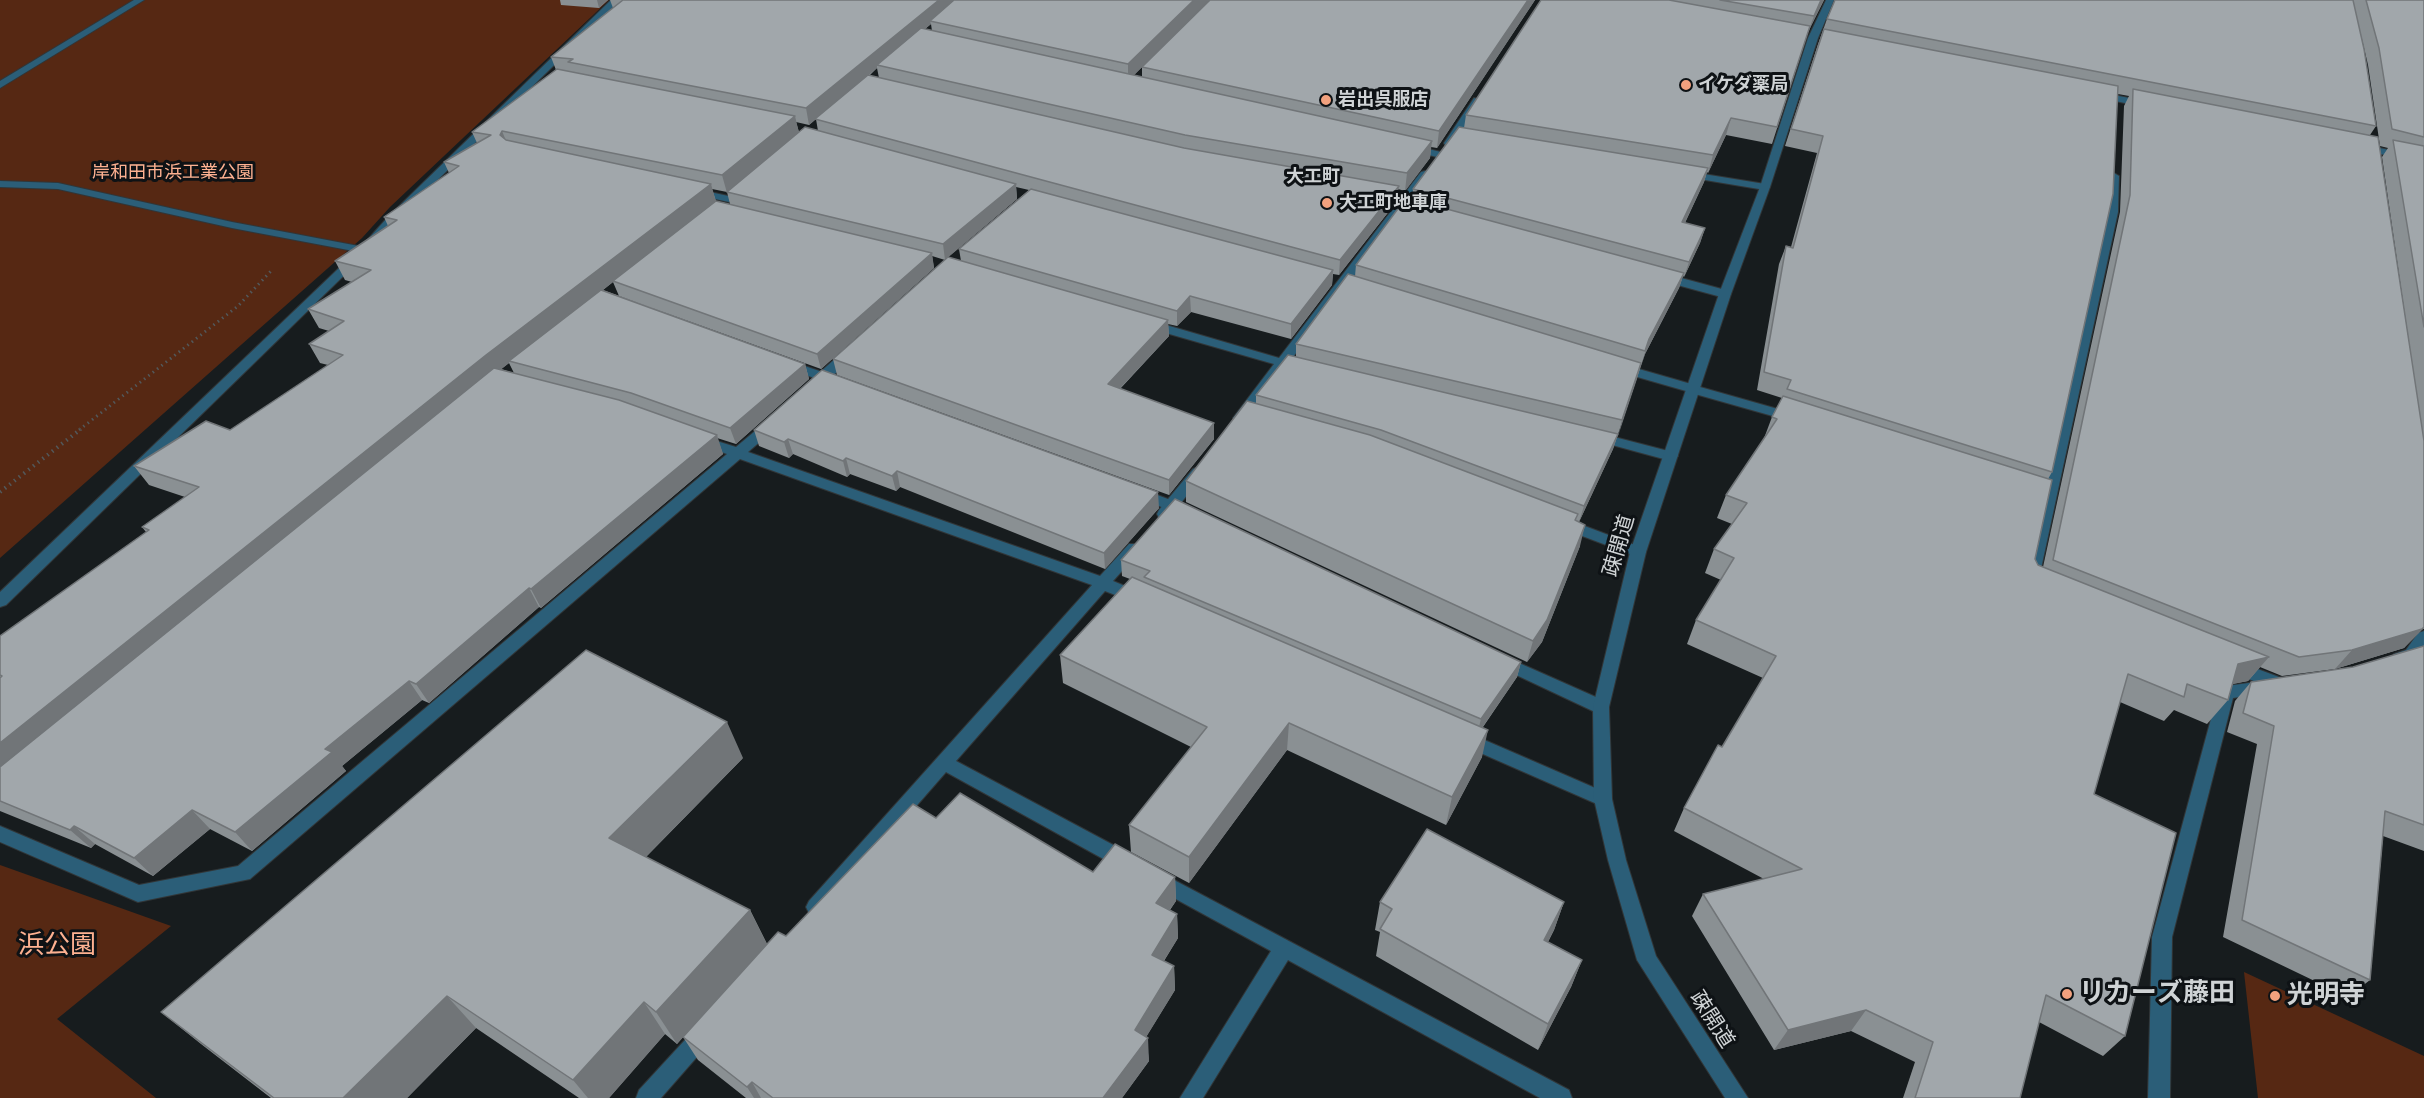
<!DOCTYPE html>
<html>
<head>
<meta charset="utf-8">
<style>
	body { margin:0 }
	canvas { display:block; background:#171c1e }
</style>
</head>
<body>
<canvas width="2424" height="1098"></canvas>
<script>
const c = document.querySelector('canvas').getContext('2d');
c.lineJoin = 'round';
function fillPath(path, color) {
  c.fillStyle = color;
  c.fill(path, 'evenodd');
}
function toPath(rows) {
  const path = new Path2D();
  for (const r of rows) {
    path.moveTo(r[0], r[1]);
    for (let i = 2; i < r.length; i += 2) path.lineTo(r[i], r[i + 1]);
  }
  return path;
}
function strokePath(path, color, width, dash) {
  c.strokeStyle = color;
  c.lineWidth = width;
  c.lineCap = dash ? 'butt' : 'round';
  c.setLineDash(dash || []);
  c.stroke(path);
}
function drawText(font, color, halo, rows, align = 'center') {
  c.font = font + ' "Sofia Sans Condensed","Noto Sans JP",sans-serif';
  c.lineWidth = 6;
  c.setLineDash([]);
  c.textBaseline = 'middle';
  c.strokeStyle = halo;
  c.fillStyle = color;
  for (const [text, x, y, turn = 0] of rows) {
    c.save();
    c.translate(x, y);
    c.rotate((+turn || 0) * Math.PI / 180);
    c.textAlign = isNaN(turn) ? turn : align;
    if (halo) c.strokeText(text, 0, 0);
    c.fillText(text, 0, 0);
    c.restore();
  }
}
fillPath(toPath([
	[0,0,609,0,390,207,362,238,0,558],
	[0,865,171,926,57,1019,156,1098,0,1098],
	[2244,972,2424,1056,2424,1098,2258,1098]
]), '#562813');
const service = toPath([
	[134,0,144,0,0,88,0,81,134,0],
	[0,181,58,183,232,222,364,247,370,250,364,253,232,228,58,189,0,187,0,181],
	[1663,273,1729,291,1731,294,1725,298,1659,280,1657,277,1663,273],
	[787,360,840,378,842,381,835,385,782,367,781,364,787,360],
	[1693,385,1799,415,1801,418,1794,422,1688,392,1686,389,1688,386,1693,385],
	[1595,432,1676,453,1678,456,1671,461,1590,439,1588,436,1590,433,1595,432],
	[1139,488,1189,507,1191,511,1184,516,1134,496,1132,493,1134,490,1139,488],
	[1566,519,1643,548,1646,552,1643,556,1638,557,1561,528,1559,524,1566,519],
	[1501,655,1607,702,1609,707,1607,712,1601,714,1595,712,1495,665,1493,661,1495,657,1501,655]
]);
const minor = toPath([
	[611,0,620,0,396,221,368,252,6,605,0,607,0,592,360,248,388,217,611,0],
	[2098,92,2145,101,2150,104,2145,107,2095,97,2093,95,2098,92],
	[1474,98,1482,100,1453,145,1445,145,1444,143,1474,98],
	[2360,144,2424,157,2424,163,2356,149,2356,145,2360,144],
	[1412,145,1445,153,1446,155,1441,158,1408,150,1407,148,1412,145],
	[1425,171,1429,172,1429,176,1245,421,1235,421,1233,418,1274,364,1145,327,1143,324,1149,320,1279,358,1421,172,1425,171],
	[1685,171,1765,184,1770,187,1765,190,1681,176,1680,174,1685,171],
	[2114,173,2119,176,2118,212,2039,578,2036,582,2031,584,2026,582,2023,578,2106,212,2109,176,2114,173],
	[696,189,733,197,735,199,729,202,692,194,692,190,696,189],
	[850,349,855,350,856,353,855,356,819,388,809,388,807,385,809,382,845,350,850,349],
	[1618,363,1698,386,1700,389,1693,393,1613,370,1612,367,1618,363],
	[772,420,777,421,779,424,777,427,748,452,1100,576,1129,544,1139,544,1141,548,1139,552,1113,581,1144,594,1146,598,1144,602,1138,604,1105,591,956,761,1132,855,1134,861,1132,867,1125,869,1118,867,946,772,823,913,816,916,809,913,806,907,809,901,1092,585,740,459,250,879,138,902,0,842,0,826,139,885,238,866,727,454,699,444,697,441,699,438,704,437,736,447,767,421,772,420],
	[1198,467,1203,469,1205,472,1203,475,1169,518,1159,518,1157,514,1159,510,1193,469,1198,467],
	[2424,631,2424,649,2417,659,2400,664,2394,662,2392,658,2394,654,2406,650,2418,633,2424,631],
	[2236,661,2287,680,2289,685,2287,690,2281,691,2272,688,2265,693,2233,698,2172,937,2170,1098,2148,1098,2152,937,2218,693,2220,688,2226,686,2256,682,2230,671,2228,667,2230,663,2236,661],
	[1466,732,1609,794,1612,799,1609,804,1603,807,1597,804,1460,744,1457,739,1460,734,1466,732],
	[1159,872,1569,1090,1572,1098,1540,1098,1288,960,1203,1098,1180,1098,1271,951,1152,886,1150,880,1152,874,1159,872],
	[703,1025,710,1028,713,1035,710,1042,661,1098,636,1098,639,1090,696,1028,703,1025]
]);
const tertiary = toPath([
	[1826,0,1834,0,1818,38,1770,187,1731,294,1646,552,1609,707,1612,799,1626,860,1656,956,1748,1098,1725,1098,1637,960,1608,860,1594,799,1593,707,1630,552,1719,294,1760,187,1808,38,1826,0]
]);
strokePath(service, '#313638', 2);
strokePath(minor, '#313638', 2);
strokePath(tertiary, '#313638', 2);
strokePath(toPath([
	[79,430,238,306,271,271]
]), '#53585a', 3, [1.5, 4]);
strokePath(toPath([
	[0,492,81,429]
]), '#53585a', 4, [1.5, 4.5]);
fillPath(service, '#2b5e78');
fillPath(minor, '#2b5e78');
fillPath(tertiary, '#2b5e78');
fillPath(toPath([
	[560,0,608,0,599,8,561,5],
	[610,0,1535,0,1437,148,1431,147,1430,158,1405,191,1398,189,1397,201,1339,275,1333,274,1332,285,1291,339,1191,312,1177,326,1168,324,1169,336,1120,389,1214,423,1214,439,1169,495,837,375,833,359,945,260,932,256,934,268,821,369,619,296,613,282,603,290,805,364,809,379,736,444,717,438,723,454,541,608,539,607,429,703,422,700,342,766,346,771,252,851,210,829,153,876,95,844,91,848,0,811,0,636,146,532,142,527,185,497,149,485,134,466,230,430,328,365,320,363,309,344,329,331,319,328,308,309,352,282,345,280,335,261,388,226,384,217,449,173,444,162,477,143,472,132,556,70,551,57,613,8],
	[931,24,932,31,925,29],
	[1163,46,1142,67,1142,77,1134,75],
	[877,68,879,78,869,76],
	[816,119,818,131,799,132,796,122,809,125],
	[1016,187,1029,190,959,249,961,261,948,257,1017,199],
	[712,189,727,192,730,204,716,201],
	[509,363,514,373,501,369],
	[1541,0,1824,0,1808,32,1772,144,1726,135,1708,173,1707,172,1704,182,1685,223,1705,228,1700,243,1684,277,1683,276,1679,288,1645,354,1613,449,1579,522,1580,546,1542,642,1527,662,1186,502,1186,481,1256,403,1256,395,1296,357,1296,344,1355,276,1356,265,1412,199,1413,189,1464,128,1466,115],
	[1835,0,2424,0,2424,629,2422,629,2404,648,2335,669,2282,676,2260,667,2248,681,2232,684,2228,700,2207,724,2174,710,2164,721,2120,702,2094,794,2125,1036,2103,1056,2039,1022,2020,1098,1903,1098,1915,1062,1851,1031,1774,1050,1692,916,1703,894,1764,879,1674,831,1684,808,1722,747,1763,678,1687,644,1696,620,1721,580,1705,573,1714,549,1732,524,1717,518,1726,495,1763,441,1772,417,1782,398,1757,390,1779,264,1786,246,1791,247,1817,153,1785,146,1818,44,1827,19],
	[2362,39,2368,65,2380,146,2388,148,2382,157,2412,363,2370,135,2376,126],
	[2118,94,2129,96,2124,106,2120,212,2043,567,2038,565,2035,559,2048,479,2052,472],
	[754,430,1159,508,1105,569,900,487,896,491,850,474,847,477,793,454,789,458,759,446],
	[1121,560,1521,662,1517,677,1483,727,1482,757,1446,825,1287,750,1189,883,1131,852,1129,825,1191,747,1063,683,1060,655,1130,579,1122,576],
	[2424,646,2424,851,2383,836,2370,980,2348,997,2223,937,2257,744,2227,732,2235,701,2251,682,2353,667],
	[743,758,646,857,750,910,767,944,786,936,936,818,1093,872,1175,877,1176,901,1170,910,1177,914,1178,938,1164,961,1174,966,1175,990,1146,1037,1149,1061,1122,1098,746,1098,698,1060,683,1037,677,1044,665,1034,609,1098,579,1098,476,1028,407,1098,271,1098,201,1044,161,1012],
	[1380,902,1564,902,1554,930,1548,942,1582,960,1571,987,1538,1050,1376,956,1380,932,1375,930]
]), '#8a9093');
fillPath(toPath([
	[597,0,608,0,599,8],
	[939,0,960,0,930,21,931,24,880,66,877,65,877,68,809,125,806,108],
	[1194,0,1210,0,1128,81,1128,64],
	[1528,0,1535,0,1437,148,1439,131],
	[1821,0,1824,0,1808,32,1814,16],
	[795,116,799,133,727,193,722,175],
	[1731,118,1726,135,1708,173,1713,155],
	[502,131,509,148,500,135],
	[1432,141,1430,158,1405,191,1407,173],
	[1708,168,1704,182,1678,237,1682,222],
	[711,184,716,202,613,281,613,282,511,362,509,361,509,363,0,778,0,743,486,355],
	[1016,184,1017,199,945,260,943,244],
	[1399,186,1397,201,1339,275,1340,260],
	[1705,228,1700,243,1684,277,1689,262],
	[932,253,934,268,821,369,817,354],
	[1333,270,1332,285,1291,339,1291,324],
	[1684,273,1679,288,1645,354,1641,366,1649,339],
	[1190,296,1191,312,1177,326,1177,311],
	[1168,320,1169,336,1109,400,1108,384],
	[1641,363,1637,379,1618,436,1622,420],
	[805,364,809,379,736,444,730,428],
	[1214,423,1214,439,1169,495,1169,480],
	[1618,434,1613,449,1579,522,1584,506],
	[717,435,723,454,541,608,531,589],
	[788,439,793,454,789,458,784,442],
	[846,458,850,474,847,477,843,461],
	[897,471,900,487,896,491,892,476],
	[1158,492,1159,508,1105,569,1104,553],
	[1585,525,1580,546,1542,642,1527,662,1533,641],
	[529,588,539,607,429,703,416,684],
	[2424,624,2424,628,2404,648,2335,669,2352,650],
	[2269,657,2248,681,2218,687,2238,664],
	[1521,662,1517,677,1477,735,1481,719],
	[409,681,422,700,342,766,346,771,252,851,235,832,325,749],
	[727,722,743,758,630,873,609,838],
	[1289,723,1287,750,1189,883,1189,857],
	[1488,730,1482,757,1446,825,1452,797],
	[192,810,210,829,153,876,134,858],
	[74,826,95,844,91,848,70,830],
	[1175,877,1176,901,1157,927,1156,903],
	[1564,902,1554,930,1535,967,1544,940],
	[750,910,767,944,677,1044,656,1012],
	[1177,914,1178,938,1153,978,1152,955],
	[1582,960,1571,987,1538,1050,1548,1024],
	[1174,966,1175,990,1137,1052,1148,1038,1149,1061,1122,1098,1103,1098,1135,1030],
	[447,996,476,1028,407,1098,343,1098],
	[644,1002,665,1034,609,1098,588,1098,573,1080],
	[1866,1010,1851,1031,1774,1050,1788,1030],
	[752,1082,761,1098,754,1098,747,1087]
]), '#717578');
const building = toPath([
	[623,0,939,0,806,108,568,62,573,59,551,57,623,0],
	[954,0,1194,0,1128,64,930,21,954,0],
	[1210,0,1528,0,1439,131,1142,67,1210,0],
	[1541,0,1669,0,1810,26,1777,127,1731,118,1713,155,1466,115,1541,0],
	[1720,0,1821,0,1814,16,1720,0],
	[1835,0,2353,0,2364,49,2376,126,1827,19,1835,0],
	[2366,0,2424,0,2424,137,2392,129,2379,48,2366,0],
	[921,28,1432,141,1407,173,1185,135,877,65,921,28],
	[1824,29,2118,86,2113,194,2052,472,1787,389,1791,380,1764,372,1786,246,1793,248,1823,136,1791,129,1824,29],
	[557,69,795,116,722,175,502,131,500,135,506,140,711,184,486,355,0,743,0,678,2,676,0,675,0,636,149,530,142,527,199,487,134,466,206,421,230,430,343,355,309,344,344,321,308,309,371,270,335,261,397,220,384,217,459,166,444,162,491,135,472,132,557,69],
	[868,75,1184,148,1399,186,1340,260,815,119,868,75],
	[2133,89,2378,137,2424,441,2424,627,2422,629,2352,650,2299,657,2053,560,2130,195,2133,89],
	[805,127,1016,184,943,244,727,192,805,127],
	[1459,127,1708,168,1682,222,1705,228,1689,262,1413,189,1459,127],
	[2393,140,2424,146,2424,327,2393,140],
	[1031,189,1333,270,1291,324,1190,296,1177,311,959,249,1031,189],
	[1406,198,1684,273,1649,339,1645,351,1356,265,1406,198],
	[716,201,932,253,817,354,613,281,716,201],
	[948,257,1168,320,1108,384,1214,423,1169,480,833,359,948,257],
	[1348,274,1641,363,1622,420,1296,344,1348,274],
	[601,290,805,364,730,428,631,393,509,361,601,290],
	[1288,355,1618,434,1584,506,1381,430,1256,395,1288,355],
	[494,368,619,400,717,435,531,589,529,588,416,684,409,681,325,749,332,752,235,832,192,810,134,858,74,826,70,830,0,801,0,767,494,368],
	[822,370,1158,492,1104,553,897,471,892,476,846,458,843,461,788,439,784,442,754,430,822,370],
	[1783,396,2052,480,2035,559,2038,565,2269,657,2238,664,2228,700,2187,684,2184,697,2128,674,2094,794,2176,833,2125,1036,2046,995,2020,1098,1915,1098,1933,1042,1866,1010,1788,1030,1703,894,1802,869,1684,808,1718,745,1722,747,1776,656,1696,620,1734,558,1714,549,1747,503,1726,495,1777,419,1772,417,1783,396],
	[1247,401,1370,435,1578,514,1575,520,1585,525,1547,620,1533,641,1186,481,1247,401],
	[1175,499,1521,662,1481,719,1144,577,1150,571,1121,560,1175,499],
	[1132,577,1488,730,1452,797,1289,723,1189,857,1129,825,1207,727,1060,655,1132,577],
	[2424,646,2424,825,2385,811,2370,980,2242,920,2274,726,2243,713,2251,682,2353,667,2424,646],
	[586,650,727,722,609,838,750,910,656,1012,644,1002,573,1080,447,996,343,1098,274,1098,161,1012,586,650],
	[960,793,1093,872,1115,844,1175,877,1156,903,1177,914,1152,955,1174,966,1135,1030,1148,1038,1103,1098,773,1098,752,1082,747,1087,683,1037,778,932,786,936,913,804,936,818,960,793],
	[1427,829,1564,902,1544,940,1582,960,1548,1024,1380,929,1392,909,1380,902,1427,829]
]);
fillPath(building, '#a1a7ab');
strokePath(building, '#717578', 1.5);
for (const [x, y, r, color] of [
	[1686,85,6,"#f2a17e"],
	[1326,100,6,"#f2a17e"],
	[1327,203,6,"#f2a17e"],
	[2067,994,6,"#f2a17e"],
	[2275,996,6,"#f2a17e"]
]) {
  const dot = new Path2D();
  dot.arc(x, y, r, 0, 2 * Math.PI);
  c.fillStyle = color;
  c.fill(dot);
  strokePath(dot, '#0e1215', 2);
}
drawText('bold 18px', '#cfd3d5', '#0e1215', [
	["イケダ薬局",1698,85],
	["岩出呉服店",1338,100],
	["大工町地車庫",1339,203]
], 'left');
drawText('18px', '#fdb191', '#0e1215', [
	["岸和田市浜工業公園",173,173]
]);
drawText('bold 18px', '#cfd3d5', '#0e1215', [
	["大工町",1313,177]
]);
drawText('21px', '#cfd3d5', '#0e1215', [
	["疎開道",1620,546,-74],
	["疎開道",1711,1020,57]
]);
drawText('26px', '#fdb191', '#0e1215', [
	["浜公園",57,946]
]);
drawText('bold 26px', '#cfd3d5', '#0e1215', [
	["リカーズ藤田",2079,994],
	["光明寺",2287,996]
], 'left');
</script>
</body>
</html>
